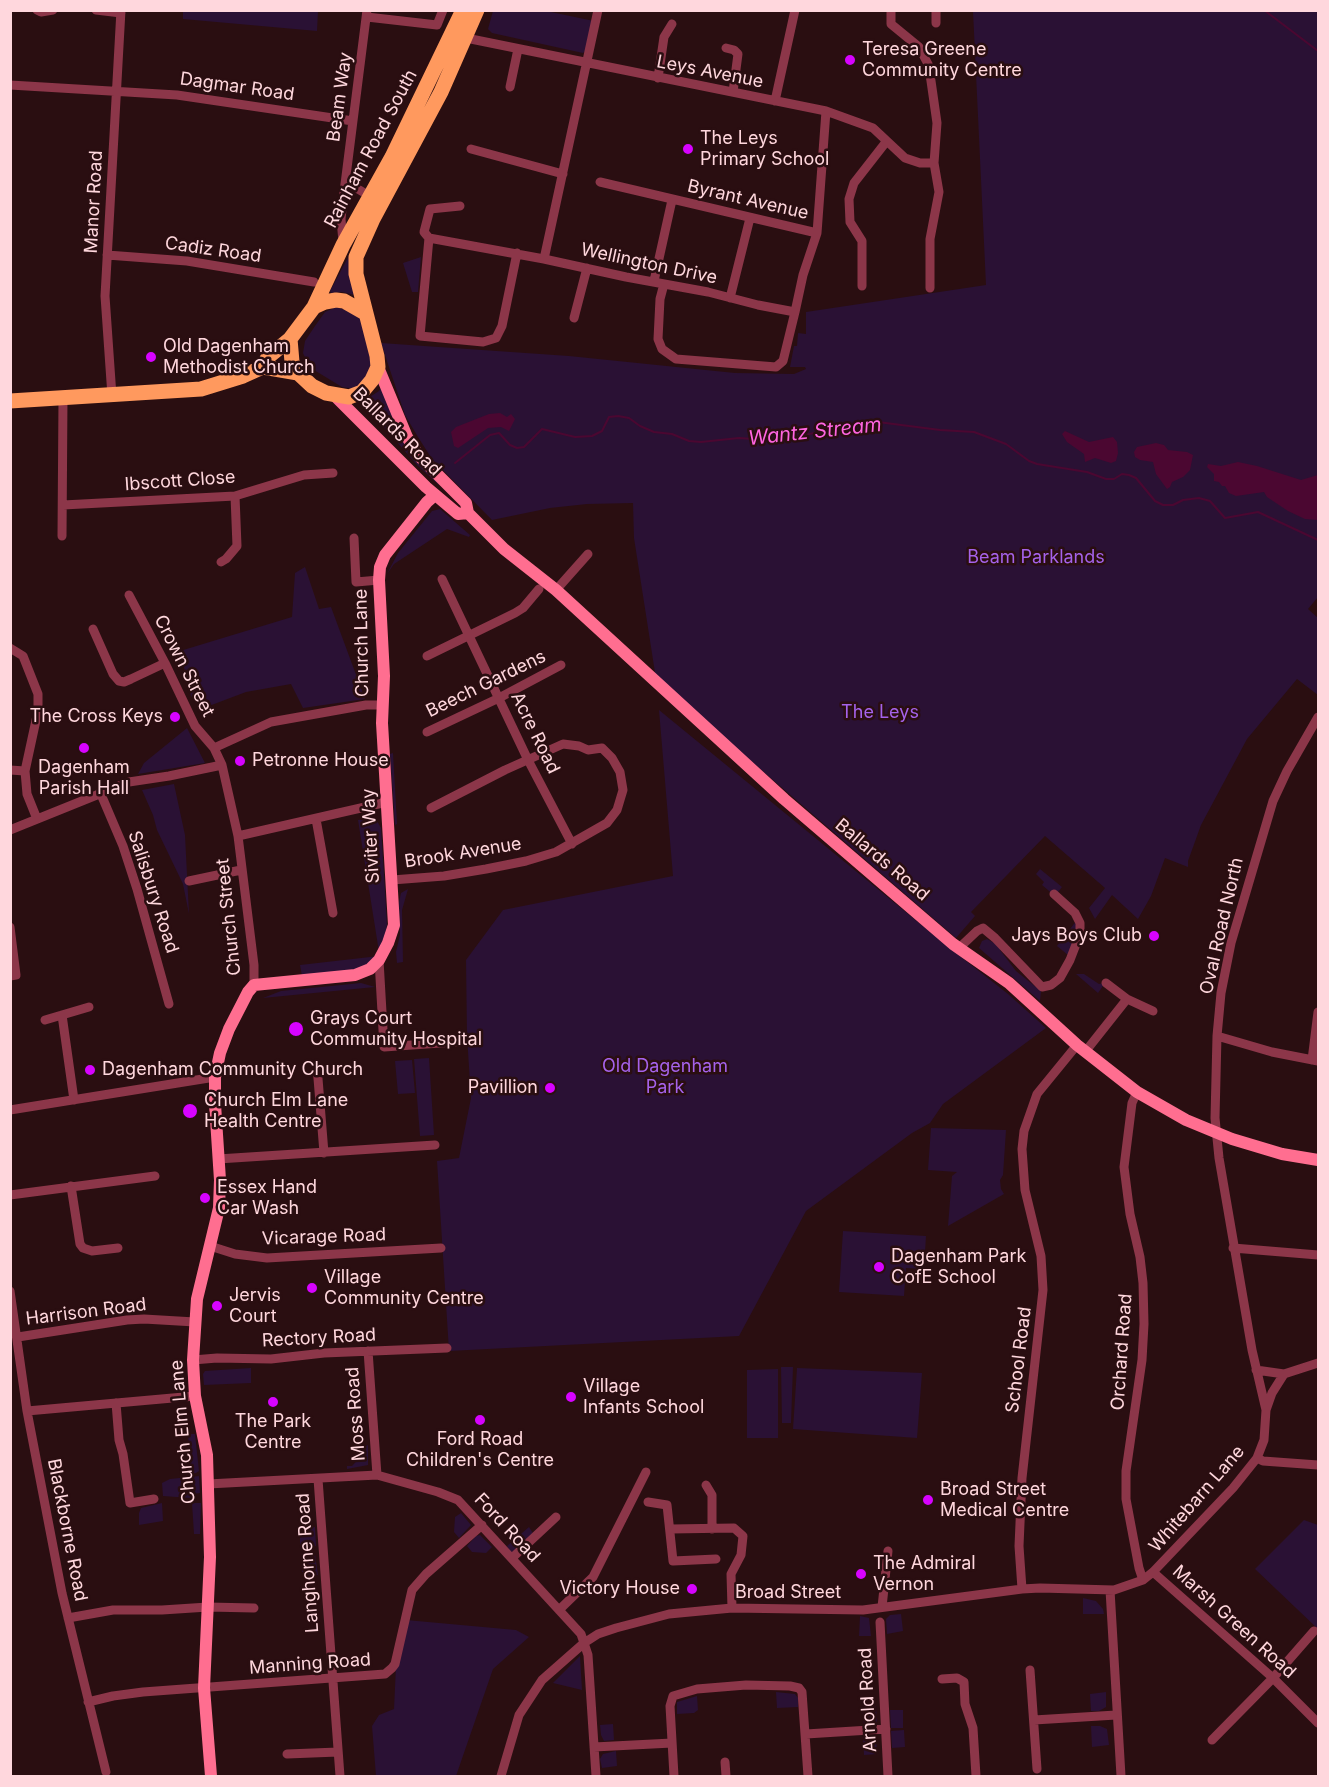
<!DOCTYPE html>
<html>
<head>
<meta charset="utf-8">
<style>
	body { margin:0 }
	#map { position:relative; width:1329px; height:1787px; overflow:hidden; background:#2a0e11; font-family:Inter,sans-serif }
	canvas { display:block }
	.frame { position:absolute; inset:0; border:12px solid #ffd7dd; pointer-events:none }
</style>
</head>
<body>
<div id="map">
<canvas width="1329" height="1787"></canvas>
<div class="frame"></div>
</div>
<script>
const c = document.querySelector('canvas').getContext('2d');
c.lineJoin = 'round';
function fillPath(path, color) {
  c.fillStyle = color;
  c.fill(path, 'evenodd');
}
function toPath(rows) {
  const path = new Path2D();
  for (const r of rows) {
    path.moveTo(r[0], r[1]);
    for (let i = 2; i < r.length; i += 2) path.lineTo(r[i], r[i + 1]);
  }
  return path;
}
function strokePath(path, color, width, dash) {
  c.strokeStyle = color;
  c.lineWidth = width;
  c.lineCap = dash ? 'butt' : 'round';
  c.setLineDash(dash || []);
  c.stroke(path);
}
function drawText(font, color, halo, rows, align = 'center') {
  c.font = font + ' Inter,sans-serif';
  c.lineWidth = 5;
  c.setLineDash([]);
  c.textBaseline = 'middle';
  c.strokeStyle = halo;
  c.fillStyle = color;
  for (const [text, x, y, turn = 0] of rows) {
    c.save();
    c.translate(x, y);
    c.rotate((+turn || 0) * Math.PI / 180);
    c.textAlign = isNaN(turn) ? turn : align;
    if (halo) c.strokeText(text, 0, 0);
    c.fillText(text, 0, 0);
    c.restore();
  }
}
fillPath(toPath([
	[183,11,318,11,317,31,183,19],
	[493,11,546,11,594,21,588,49,583,53,492,33,488,29],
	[973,11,1318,11,1318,597,1308,609,1318,618,1318,695,1297,679,1247,739,1201,825,1188,861,1188,867,1165,858,1151,896,1138,919,1112,895,1095,919,1089,908,1105,888,1045,836,971,912,975,916,956,938,656,679,634,538,633,503,587,504,550,508,492,520,432,459,418,437,405,415,381,343,569,356,735,373,794,374,806,369,805,367,790,367,794,346,797,346,798,333,806,334,806,312,986,285],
	[372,213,357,251,359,296,342,292,331,293,330,291],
	[421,257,418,292,412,292,403,263],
	[336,307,360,314,376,365,355,389,342,387,314,370,309,366,303,353,305,341,315,326,325,312],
	[385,382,397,414,439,485,417,465,381,424,359,403,359,401,365,400,379,391],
	[440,509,470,535,469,537,447,529,394,564,387,574,398,553,432,511],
	[305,567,319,609,331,607,365,699,303,708,291,684,246,692,201,709,191,696,180,651,292,617,295,573],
	[659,710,951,949,1008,994,1046,1028,943,1104,930,1123,912,1133,806,1211,739,1336,449,1351,437,1161,459,1158,471,1098,467,1036,466,960,503,910,673,876],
	[187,728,205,763,138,774,144,763],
	[393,753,397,824,395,825,390,754],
	[174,784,185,835,189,914,183,884,157,830,153,815,142,790],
	[370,818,377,821,381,828,385,889,387,925,384,942,379,952,358,820],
	[1040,869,1062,887,1055,896,1042,885,1044,882,1036,874],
	[408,889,402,910,403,962,397,963,396,952,400,935,399,902,401,893],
	[1077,920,1079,927,1068,955,1057,946],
	[987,939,1000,946,1000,950,1016,971,1041,991,1040,1001,979,948,982,941],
	[379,956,363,969,302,976,300,965],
	[1076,974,1084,974,1099,984,1104,983,1110,976,1098,993],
	[361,983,375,987,263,998,281,991],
	[429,1058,434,1135,420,1136,414,1059],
	[412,1060,415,1093,398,1094,395,1061],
	[931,1128,1006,1130,1003,1175,1000,1180,1001,1189,1004,1194,948,1226,952,1176,957,1172,928,1170],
	[843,1231,926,1236,924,1269,906,1268,904,1296,839,1292],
	[793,1367,791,1423,782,1423,781,1367],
	[251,1368,251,1383,204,1385,203,1374,205,1371],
	[797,1368,922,1373,917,1438,793,1429],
	[778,1369,778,1438,747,1438,747,1370],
	[188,1434,195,1434,199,1471,196,1473,191,1474],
	[368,1445,368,1465,347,1469,347,1466,352,1466,365,1452,366,1446],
	[199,1476,200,1493,193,1494,191,1477],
	[189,1477,190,1498,163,1496,162,1483,170,1479],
	[162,1503,163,1521,139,1525,139,1513,141,1508],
	[192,1503,201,1503,200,1534,194,1534],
	[461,1513,471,1525,459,1538,454,1532,455,1517],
	[1304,1520,1318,1525,1318,1629,1255,1569],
	[315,1527,316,1546,300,1549,300,1529],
	[529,1527,534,1535,511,1553,507,1546],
	[480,1535,492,1547,486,1553,472,1552,467,1546,476,1536],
	[301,1554,315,1554,318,1575,305,1576,302,1572],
	[1083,1598,1096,1601,1103,1609,1104,1614,1083,1614],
	[901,1614,903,1631,887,1634,886,1619,890,1615],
	[860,1616,869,1618,871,1636,859,1636],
	[406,1620,516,1630,529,1637,493,1669,456,1776,376,1776,372,1726,379,1715,394,1709,396,1666],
	[580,1656,582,1690,553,1683],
	[776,1692,795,1694,798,1698,798,1707,777,1708],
	[1106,1692,1106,1707,1099,1711,1091,1711,1090,1694],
	[697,1696,698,1710,694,1713,677,1714,677,1702],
	[876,1706,877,1722,864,1725,862,1707],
	[890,1710,903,1710,903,1728,891,1728],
	[613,1724,614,1740,604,1741,601,1735,600,1725],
	[1091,1726,1100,1726,1107,1729,1109,1745,1092,1747],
	[904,1730,905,1747,892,1748,891,1731],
	[872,1735,876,1737,877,1754,864,1755,863,1736],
	[616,1751,617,1766,602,1768,600,1759,603,1754]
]), '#2a1134');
fillPath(toPath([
	[500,413,507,417,511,414,515,419,509,431,501,427,488,428,458,448,454,446,451,432,456,427,489,414],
	[1065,431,1089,442,1113,437,1117,442,1118,453,1116,461,1111,463,1095,458,1085,462,1084,454,1067,442,1062,434],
	[1156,443,1164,445,1168,450,1187,452,1193,455,1190,470,1183,477,1172,482,1170,487,1167,489,1156,474,1153,462,1140,460,1135,457,1134,452,1137,447],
	[1238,462,1257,466,1301,480,1318,475,1318,520,1305,519,1288,511,1267,497,1264,492,1236,496,1229,493,1225,486,1222,486,1219,482,1214,481,1214,474,1207,467,1208,464,1221,466]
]), '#4b0731');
strokePath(toPath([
	[1264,10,1318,51],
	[455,463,490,435,499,433,510,445,517,448,524,447,542,429,575,437,592,436,602,431,609,417,618,416,629,418,640,426,654,432,672,434,689,441,701,442,739,438,767,440,792,438,836,428,878,422,940,430,974,432,1006,444,1029,461,1037,464,1087,472,1106,479,1114,479,1122,474,1129,475,1136,478,1155,501,1163,505,1173,505,1183,500,1199,498,1210,501,1225,518,1258,512,1318,540]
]), '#4b0731', 2);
strokePath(toPath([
	[37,10,41,12,53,10],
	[96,10,121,13],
	[598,10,544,259,626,277,708,292,758,305,795,312,803,275,817,233,826,111],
	[891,10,891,24,919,47,928,64,930,74,937,123,934,163,939,192,930,239,930,288],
	[936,10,936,23],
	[367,17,437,25,443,10],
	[466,38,826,111,873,128,905,158,920,163,934,163],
	[726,48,734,50,738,54,733,92],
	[658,78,664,37,672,24],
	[10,85,177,95,353,121],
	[510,87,518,49],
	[775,101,795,10],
	[471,149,563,174],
	[346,182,373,198],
	[600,182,817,233],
	[460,206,430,209,424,232,429,238,544,259],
	[429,238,420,336,483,342,496,338,502,326,517,253],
	[343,242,341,219,344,192,367,10],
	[107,255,187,261,314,282],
	[654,281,672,200],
	[664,284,660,299,658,339,662,349,676,359,776,367,783,361,795,312],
	[862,286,862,241,850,222,849,199,854,183,886,142],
	[730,298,750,218],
	[574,318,587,268],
	[112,396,105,296,121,10],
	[63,505,235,496,304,475,333,473],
	[62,536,63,398],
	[354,538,356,582,379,580],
	[221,562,226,559,237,546,235,496],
	[442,579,528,760,572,844],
	[556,590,588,554],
	[129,595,165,663,195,726,214,748,222,765,238,836,254,965,254,985],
	[93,629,113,674,119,681,124,682,131,679,165,663],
	[10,648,23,656,38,694,38,711,25,771,27,794,37,819],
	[427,656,515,613,523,608,539,589],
	[427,732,499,698,561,665],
	[214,748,271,722,366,705,382,705],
	[10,770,25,771],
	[100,792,123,846,137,889,169,1004],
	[316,819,333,913],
	[10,830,129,782,169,776,222,765],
	[238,836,387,802],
	[392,880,444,876,486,869,526,861,556,852,607,823,617,810,623,790,620,772,612,758,602,748,588,750,579,746,563,744,505,770,431,808],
	[189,881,241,870],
	[10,927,16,975,10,976],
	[959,948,977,931,983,928,995,938,1042,987,1051,985,1060,978,1070,960,1080,934,1080,923,1075,913,1054,894],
	[379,960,384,1047,468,1041],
	[1106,983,1127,999,1153,1011],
	[62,1015,74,1100],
	[45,1020,89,1007],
	[1217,1036,1272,1052,1318,1061],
	[1085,1052,1127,999],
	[1312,1060,1318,1012],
	[317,1066,324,1153],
	[1137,1092,1132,1103,1124,1167,1130,1214,1140,1257,1143,1283,1144,1324,1142,1360,1126,1471,1126,1499,1139,1568,1143,1580],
	[10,1110,215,1077],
	[218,1159,435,1145],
	[71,1186,80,1244,83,1248,92,1251,118,1248],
	[10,1195,155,1176],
	[210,1246,235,1254,267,1258,441,1248],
	[1233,1248,1318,1255],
	[10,1291,27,1411,62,1593,106,1772],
	[18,1337,127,1320,144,1319,195,1322],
	[368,1351,377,1475],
	[193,1360,217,1358,271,1359,324,1353,447,1348],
	[1256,1370,1284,1374,1318,1363],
	[116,1403,119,1440,123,1454,130,1503,154,1499],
	[1266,1410,1252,1350,1219,1158,1215,1118,1217,1036,1221,993,1231,943,1273,801,1287,771,1318,717],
	[27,1411,195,1396],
	[1257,1458,1263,1461,1318,1465],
	[318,1479,340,1776],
	[208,1484,377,1475,438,1492,458,1500,581,1634,588,1655,596,1776],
	[706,1485,712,1495,712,1529],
	[648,1502,667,1505,673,1561,716,1559],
	[671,1529,734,1528,743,1536,741,1555,731,1574,732,1608],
	[512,1558,556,1517],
	[1153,1572,1273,1678,1318,1723],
	[1022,1589,1019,1546,1022,1478,1043,1290,1041,1256,1025,1190,1022,1149,1024,1131,1037,1094,1077,1045],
	[1110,1590,1121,1776],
	[882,1607,888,1551],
	[559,1610,593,1577,646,1472],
	[68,1618,113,1610,162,1610,208,1607,254,1608],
	[880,1622,888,1776],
	[1030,1670,1037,1769],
	[942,1679,957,1678,964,1682,965,1704,973,1728,976,1776],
	[88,1702,113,1696,143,1692,385,1674,392,1668,395,1664,412,1590,426,1574,482,1525],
	[1034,1720,1116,1715],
	[806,1734,886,1729],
	[1212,1740,1273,1678,1314,1631],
	[594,1747,672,1743],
	[287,1754,338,1752],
	[725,1762,726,1776],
	[501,1776,519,1715,542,1680,584,1643,598,1634,616,1628,669,1614,732,1608,863,1610,1022,1589,1040,1588,1114,1590,1143,1580,1153,1572,1233,1488,1257,1458,1264,1440,1266,1410,1272,1393,1284,1374],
	[674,1776,670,1706,673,1696,697,1689,746,1685,790,1686,799,1688,802,1692,808,1776]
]), '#8c3649', 9);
strokePath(toPath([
	[378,367,407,437,419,456,466,503,468,513,504,549,556,590,784,799,953,944,1009,983,1077,1045,1137,1092,1186,1120,1232,1139,1282,1154,1318,1160],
	[334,395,426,487,458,514,468,513],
	[211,1776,204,1688,210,1557,207,1455,195,1396,193,1360,197,1299,219,1208,220,1180,215,1104,215,1077,220,1053,229,1029,248,992,254,985,355,975,370,969,379,960,388,943,394,925,382,723,384,676,379,580,380,567,385,555,427,502,435,495]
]), '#ff6e90', 12);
strokePath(toPath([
	[314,307,343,245,392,157,463,10],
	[365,313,344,301,336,300,325,302,314,307,290,339,292,362,298,373,312,386,326,393,349,397,362,392,372,380,378,367,377,356,356,274,356,257,373,219,441,92,477,10],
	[263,367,298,373],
	[10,401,201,389,243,376,263,367,268,357,290,339]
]), '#ff995e', 15);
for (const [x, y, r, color] of [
	[850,60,6,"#d703ff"],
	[688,149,6,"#d703ff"],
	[151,357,6,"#d703ff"],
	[175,717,6,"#d703ff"],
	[84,748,6,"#d703ff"],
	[240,761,6,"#d703ff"],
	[1154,936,6,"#d703ff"],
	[296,1029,8,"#d703ff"],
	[90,1070,6,"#d703ff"],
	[550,1088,6,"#d703ff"],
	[190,1111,8,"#d703ff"],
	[205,1198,6,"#d703ff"],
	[879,1267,6,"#d703ff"],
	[312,1288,6,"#d703ff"],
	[217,1306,6,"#d703ff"],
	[571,1397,6,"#d703ff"],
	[273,1402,6,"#d703ff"],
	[480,1420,6,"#d703ff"],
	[928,1500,6,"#d703ff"],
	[861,1574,6,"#d703ff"],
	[692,1589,6,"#d703ff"]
]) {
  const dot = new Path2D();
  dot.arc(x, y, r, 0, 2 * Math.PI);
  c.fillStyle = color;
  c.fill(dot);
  strokePath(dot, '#2a0e11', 2);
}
drawText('18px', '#ffd7dd', '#2a0e11', [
	["Teresa Greene",862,50],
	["Community Centre",862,71],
	["The Leys",700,139],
	["Primary School",700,160],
	["Old Dagenham",163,347],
	["Methodist Church",163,368],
	["The Cross Keys",163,717,"right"],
	["Petronne House",252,761],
	["Dagenham",84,768,"center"],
	["Parish Hall",84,789,"center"],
	["Jays Boys Club",1142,936,"right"],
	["Grays Court",310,1019],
	["Community Hospital",310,1040],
	["Dagenham Community Church",102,1070],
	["Pavillion",538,1088,"right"],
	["Church Elm Lane",204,1101],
	["Health Centre",204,1122],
	["Essex Hand",217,1188],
	["Car Wash",217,1209],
	["Dagenham Park",891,1257],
	["CofE School",891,1278],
	["Village",324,1278],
	["Community Centre",324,1299],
	["Jervis",229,1296],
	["Court",229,1317],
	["Village",583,1387],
	["Infants School",583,1408],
	["The Park",273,1422,"center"],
	["Centre",273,1443,"center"],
	["Ford Road",480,1440,"center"],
	["Children's Centre",480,1461,"center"],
	["Broad Street",940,1490],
	["Medical Centre",940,1511],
	["The Admiral",873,1564],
	["Vernon",873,1585],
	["Victory House",680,1589,"right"]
], 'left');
drawText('18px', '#ffd7dd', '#2a0e11', [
	["Leys Avenue",710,72,11],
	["Dagmar Road",237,87,8],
	["Beam Way",340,97,-82],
	["Rainham Road South",371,149,-62],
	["Byrant Avenue",748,200,13],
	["Manor Road",94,202,-87],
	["Cadiz Road",213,250,8],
	["Wellington Drive",649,264,12],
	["Ballards Road",397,432,45],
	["Ibscott Close",180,481,-4],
	["Church Lane",362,643,-91],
	["Crown Street",184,666,63],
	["Beech Gardens",486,684,-26],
	["Acre Road",535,733,64],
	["Siviter Way",371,836,-93],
	["Brook Avenue",463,853,-9],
	["Ballards Road",882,860,40],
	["Salisbury Road",153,892,72],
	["Church Street",229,917,-96],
	["Oval Road North",1222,926,-77],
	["Vicarage Road",324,1237,-2],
	["Harrison Road",86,1312,-7],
	["Rectory Road",319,1338,-3],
	["Orchard Road",1122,1352,-86],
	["School Road",1019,1360,-83],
	["Moss Road",356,1414,-94],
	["Church Elm Lane",183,1432,-95],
	["Whitebarn Lane",1197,1499,-49],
	["Ford Road",507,1528,47],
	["Blackborne Road",67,1530,79],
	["Langhorne Road",308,1563,-94],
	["Broad Street",788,1593],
	["Marsh Green Road",1234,1622,42],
	["Manning Road",310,1664,-4],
	["Arnold Road",868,1700,-93]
]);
drawText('18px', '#a562ea', '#2a0e11', [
	["Beam Parklands",1036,558],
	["The Leys",880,713],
	["Old Dagenham",665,1067],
	["Park",665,1088]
]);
drawText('italic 20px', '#ff65e0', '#2a0e11', [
	["Wantz Stream",815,432,-6]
]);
</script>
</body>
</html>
